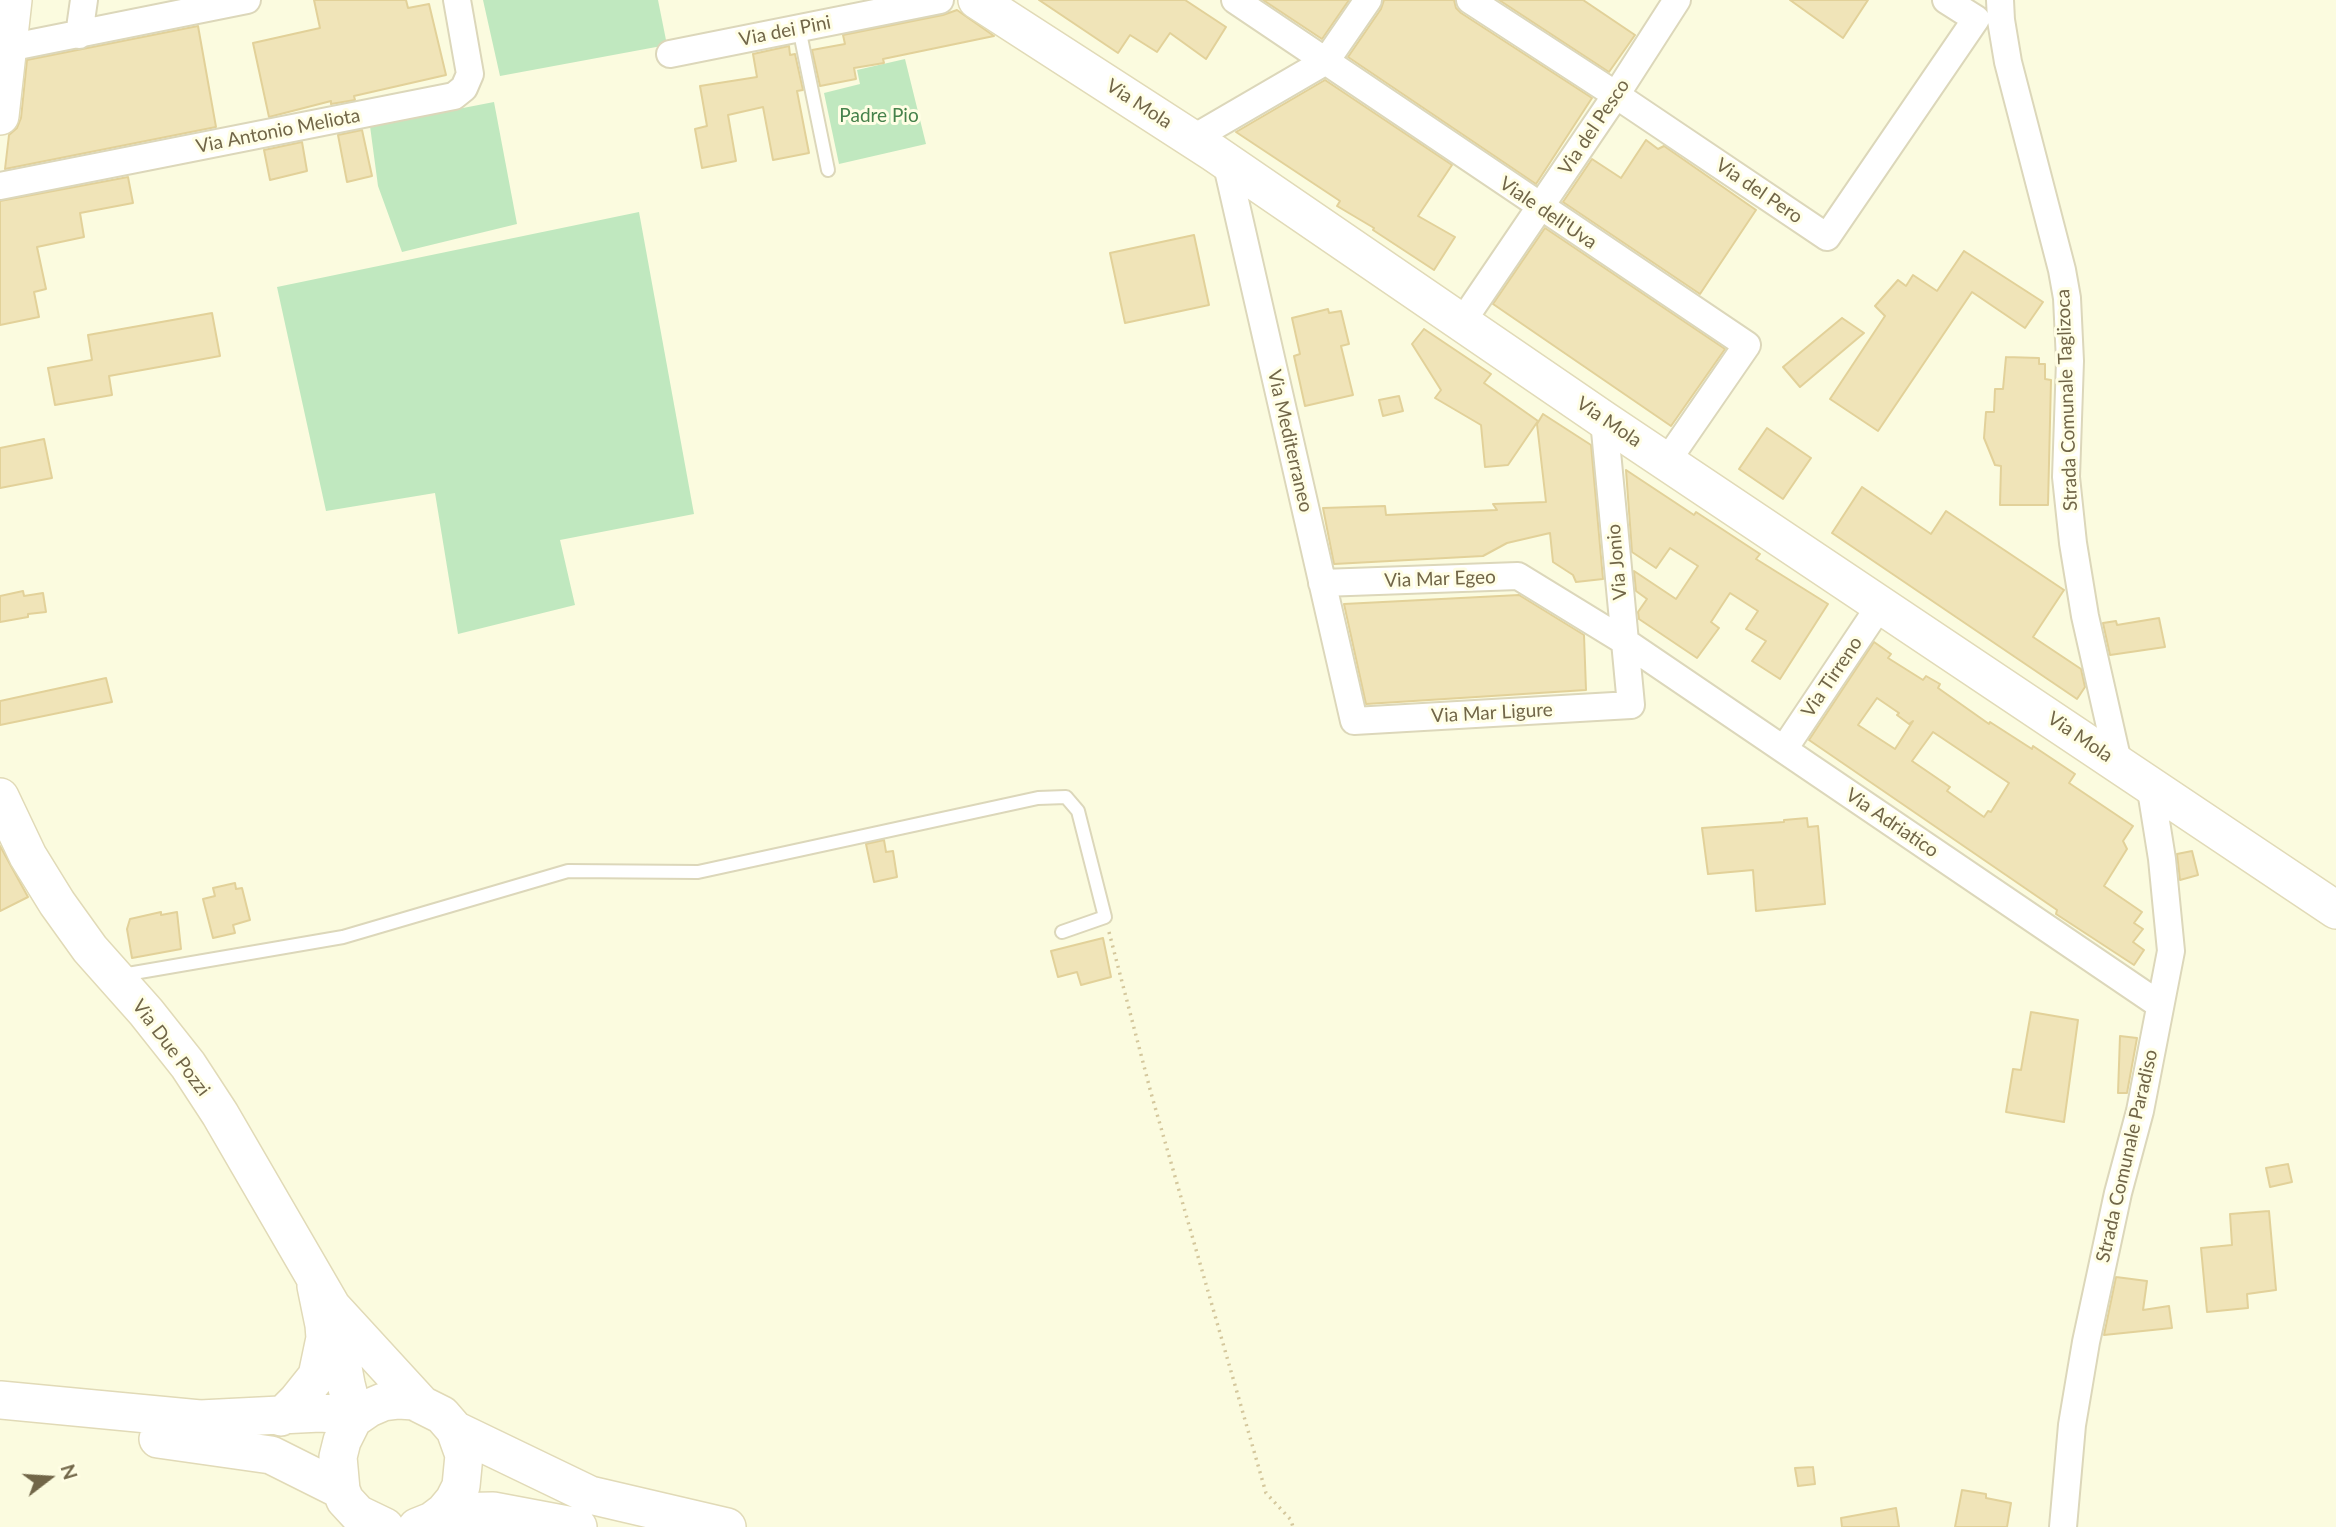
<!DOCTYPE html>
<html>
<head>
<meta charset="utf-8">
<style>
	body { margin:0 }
	#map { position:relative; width:2336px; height:1527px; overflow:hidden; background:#fbfbdf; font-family:Lato,sans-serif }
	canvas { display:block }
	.north { position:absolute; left:14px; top:1443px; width:70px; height:70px; -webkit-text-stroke:5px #fffee5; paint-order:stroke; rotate:73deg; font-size:19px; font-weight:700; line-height:28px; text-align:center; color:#716648 }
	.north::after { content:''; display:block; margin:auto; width:24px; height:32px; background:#716648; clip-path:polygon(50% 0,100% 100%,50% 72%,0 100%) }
</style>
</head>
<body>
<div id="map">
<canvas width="2336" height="1527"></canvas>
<div class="north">N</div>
</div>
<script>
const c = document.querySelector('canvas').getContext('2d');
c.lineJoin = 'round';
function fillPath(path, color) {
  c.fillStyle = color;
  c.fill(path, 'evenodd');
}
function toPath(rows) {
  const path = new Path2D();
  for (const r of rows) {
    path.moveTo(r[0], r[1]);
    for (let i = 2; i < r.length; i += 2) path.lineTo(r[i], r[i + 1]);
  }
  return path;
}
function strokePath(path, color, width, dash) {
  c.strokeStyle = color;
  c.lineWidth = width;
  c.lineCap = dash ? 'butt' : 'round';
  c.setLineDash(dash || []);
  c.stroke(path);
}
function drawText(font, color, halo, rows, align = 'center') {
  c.font = font + ' Lato,sans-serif';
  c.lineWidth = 6;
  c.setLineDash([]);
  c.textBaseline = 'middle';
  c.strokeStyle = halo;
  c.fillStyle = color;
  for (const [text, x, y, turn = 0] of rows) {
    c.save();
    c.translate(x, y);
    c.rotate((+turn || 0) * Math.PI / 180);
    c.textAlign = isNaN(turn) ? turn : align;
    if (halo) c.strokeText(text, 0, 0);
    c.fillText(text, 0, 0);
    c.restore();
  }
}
fillPath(toPath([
	[483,0,658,0,667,45,500,76],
	[905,59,926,144,839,164,824,93,860,84,857,70],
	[494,102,517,224,402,252,378,186,370,126],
	[639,212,694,514,560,540,575,605,458,634,435,493,326,511,277,287]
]), '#c0e8bf');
const building = toPath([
	[314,0,406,0,408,8,429,4,446,75,354,96,355,100,331,104,331,101,269,117,253,43,320,28,314,0],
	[1039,0,1185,0,1226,27,1206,59,1170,33,1157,52,1130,35,1118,53,1039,0],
	[1263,0,1349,0,1322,39,1263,0],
	[1384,0,1454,0,1456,8,1461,13,1592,98,1536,184,1348,57,1381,9,1384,0],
	[1499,0,1583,0,1635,35,1609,72,1499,0],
	[1790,0,1868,0,1843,38,1790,0],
	[957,10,994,36,883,59,884,63,854,68,856,79,820,86,812,50,845,44,843,35,943,15,957,10],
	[198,26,216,127,5,169,9,135,17,128,21,118,27,60,198,26],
	[789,46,790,55,795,54,803,90,797,91,809,153,773,160,763,107,728,115,736,161,702,168,695,129,707,126,700,86,757,77,753,54,789,46],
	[1325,80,1452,165,1418,216,1455,237,1434,270,1373,230,1374,228,1337,206,1340,201,1236,132,1325,80],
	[362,130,372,176,347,182,338,135,362,130],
	[1646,140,1658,149,1664,146,1756,210,1700,294,1563,202,1592,159,1621,178,1646,140],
	[302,142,307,171,270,180,264,150,302,142],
	[128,177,133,203,80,213,84,237,37,247,46,289,34,292,39,317,0,325,0,201,128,177],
	[1545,228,1725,349,1671,426,1493,304,1545,228],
	[1194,235,1209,305,1125,323,1110,253,1194,235],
	[1964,251,2043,302,2025,328,1972,292,1878,431,1830,399,1885,316,1875,306,1898,280,1906,286,1913,275,1937,291,1964,251],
	[1328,309,1329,313,1341,311,1349,344,1341,346,1353,395,1305,406,1294,356,1300,354,1292,318,1328,309],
	[212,313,220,356,109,376,112,395,55,405,48,368,92,360,88,335,212,313],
	[1842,318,1864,333,1800,387,1783,367,1842,318],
	[1424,329,1491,374,1484,383,1538,421,1508,465,1485,467,1481,425,1435,398,1441,390,1412,344,1424,329],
	[2006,357,2039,358,2039,364,2045,364,2045,379,2051,380,2048,505,2000,505,2001,466,1995,465,1984,438,1986,412,1994,412,1995,389,2003,389,2006,357],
	[1399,396,1403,411,1383,416,1379,400,1399,396],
	[1543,414,1591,445,1603,579,1576,582,1573,575,1553,562,1550,533,1507,543,1483,556,1334,564,1323,508,1385,506,1386,515,1497,510,1493,504,1546,502,1537,424,1543,414],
	[1767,428,1811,458,1783,499,1739,469,1767,428],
	[44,439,52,478,0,488,0,448,44,439],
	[1626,470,1694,515,1696,512,1760,554,1756,559,1828,604,1780,679,1752,661,1766,641,1746,629,1758,611,1730,593,1711,622,1719,628,1697,658,1639,619,1638,612,1647,599,1636,591,1634,571,1676,599,1698,566,1670,548,1656,568,1632,552,1626,470],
	[1862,487,1931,534,1946,511,2064,590,2033,637,2081,669,2085,687,2077,699,1832,533,1862,487],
	[23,591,24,596,43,593,46,612,28,614,28,617,0,622,0,596,23,591],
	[1519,595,1584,635,1586,690,1366,704,1344,604,1519,595],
	[2159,618,2165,647,2110,655,2103,623,2116,621,2117,625,2159,618],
	[1874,642,1891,654,1888,658,1923,680,1926,676,1940,684,1938,688,1989,724,1990,722,2032,749,2033,746,2075,774,2069,783,2133,826,2123,841,2127,849,2104,886,2142,912,2134,923,2143,929,2133,942,2144,950,2134,965,2056,914,2057,910,1809,740,1874,642],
	[1877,698,1899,713,1897,715,1909,724,1913,721,1895,749,1858,725,1877,698],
	[1933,732,2009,783,1991,812,1988,811,1984,817,1947,791,1950,787,1912,761,1933,732],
	[106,678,112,702,0,725,0,701,106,678],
	[1807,818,1808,827,1818,826,1825,904,1756,911,1753,870,1708,874,1702,828,1784,822,1784,820,1807,818],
	[884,840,886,852,893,851,897,877,874,882,866,844,884,840],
	[0,846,28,897,0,911,0,846],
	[2192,851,2198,875,2180,880,2177,854,2192,851],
	[235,883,236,889,242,888,250,920,233,925,235,933,213,938,203,899,215,896,213,888,235,883],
	[161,912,161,915,177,912,181,949,132,958,127,929,130,919,161,912],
	[1103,938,1111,977,1081,985,1077,972,1058,977,1051,951,1103,938],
	[2031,1012,2078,1020,2064,1122,2006,1112,2013,1069,2021,1070,2031,1012],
	[2120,1036,2137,1038,2127,1093,2118,1093,2120,1036],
	[2288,1164,2292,1182,2270,1187,2266,1168,2288,1164],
	[2269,1211,2276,1290,2247,1294,2248,1308,2207,1312,2201,1248,2232,1245,2230,1214,2269,1211],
	[2116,1277,2147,1281,2143,1310,2169,1306,2172,1328,2104,1335,2116,1277],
	[1813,1467,1815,1484,1798,1486,1795,1468,1813,1467],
	[1962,1490,1986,1494,1986,1498,2011,1503,2007,1527,1955,1527,1962,1490],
	[1896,1508,1899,1527,1842,1527,1841,1518,1896,1508]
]);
fillPath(building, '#f0e4b8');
strokePath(building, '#e2d199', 2);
const lane = toPath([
	[799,28,828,170],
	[122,975,343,937,568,871,698,872,1038,798,1066,797,1078,811,1105,917,1062,932]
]);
const street = toPath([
	[1235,0,1747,345,1667,461],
	[1470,0,1616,95,1827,237,1976,19,1946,0],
	[2000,0,2001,20,2008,62,2062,270,2067,298,2070,361,2066,477,2073,543,2085,616,2118,762],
	[79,35,84,0],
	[8,48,247,0],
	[670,54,940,0],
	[1192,139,1326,61,1368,0],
	[1226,161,1354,721,1631,705,1604,420],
	[0,186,454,96,464,88,470,74,457,0],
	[1462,322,1616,95,1677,0],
	[1322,583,1518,576,1624,641,2160,1005],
	[1784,749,1881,604],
	[2063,1527,2072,1425,2086,1342,2118,1193,2140,1111,2171,951,2162,859,2150,784]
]);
const secondary = toPath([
	[977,0,1214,153,1604,420,2336,910],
	[0,116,13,0],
	[0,797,28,856,57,903,90,949,146,1012,188,1065,220,1114,332,1307,421,1404],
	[335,1325,346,1384,350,1400,358,1414],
	[0,1400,200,1419,320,1413,335,1414,353,1419],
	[281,1417,297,1401,317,1376,325,1338,324,1325,316,1286],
	[455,1430,590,1495,727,1527],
	[158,1439,271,1455,341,1490],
	[444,1512,493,1511,578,1527],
	[385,1527,358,1514,345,1500,341,1490,338,1457,342,1441,353,1419,369,1408,383,1402,399,1400,414,1401,442,1415,455,1430,464,1455,461,1486,454,1500,444,1512,432,1521,417,1527]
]);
strokePath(lane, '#dcd7ba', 16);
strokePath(street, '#dcd7ba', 30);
strokePath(secondary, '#e1dab7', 40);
strokePath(toPath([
	[1109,932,1151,1093,1266,1493,1291,1520,1293,1527]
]), '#d4c79c', 3.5, [2, 5]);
strokePath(lane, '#fff', 12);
strokePath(street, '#fff', 26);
strokePath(secondary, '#fff', 37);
drawText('19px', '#716648', '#fffee5', [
	["Via dei Pini",785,31,-11],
	["Via Mola",1139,104,33],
	["Via del Pesco",1594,127,-56],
	["Via Antonio Meliota",278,131,-11],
	["Via del Pero",1759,191,34],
	["Viale dell'Uva",1548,213,34],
	["Strada Comunale Taglizoca",2067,400,-92],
	["Via Mola",1609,422,34],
	["Via Mediterraneo",1290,441,77],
	["Via Jonio",1617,562,-95],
	["Via Mar Egeo",1440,579,-2],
	["Via Tirreno",1832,677,-56],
	["Via Mar Ligure",1492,713,-3],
	["Via Mola",2080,737,34],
	["Via Adriatico",1892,823,34],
	["Via Due Pozzi",171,1048,53],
	["Strada Comunale Paradiso",2127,1156,-77]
]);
drawText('19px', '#46824b', '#fffee5', [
	["Padre Pio",879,116]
]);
</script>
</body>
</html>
